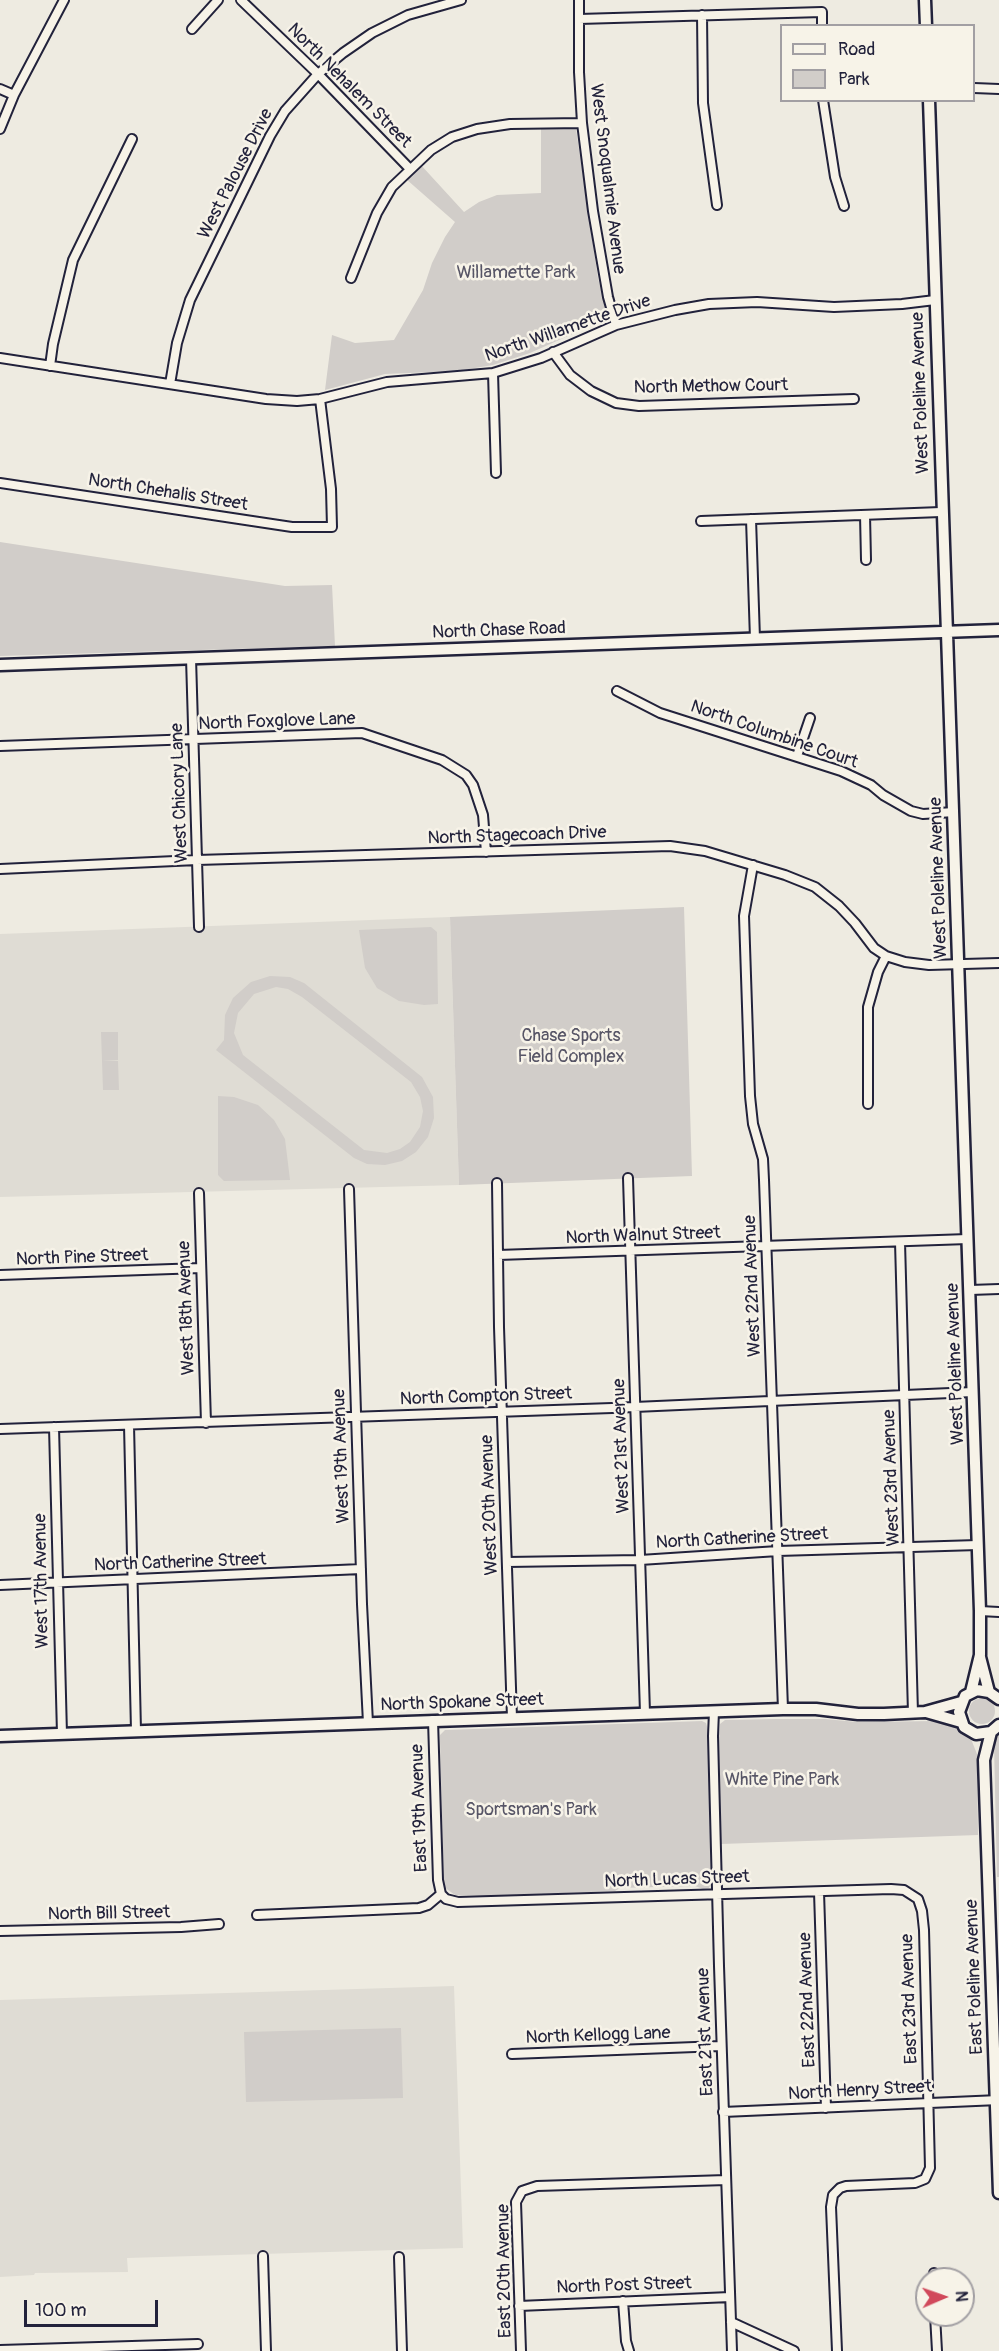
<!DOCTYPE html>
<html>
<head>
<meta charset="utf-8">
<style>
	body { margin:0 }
	#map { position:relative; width:999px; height:2351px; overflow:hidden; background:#eeebe1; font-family:Pangolin,sans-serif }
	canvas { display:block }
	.legend { position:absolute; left:780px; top:24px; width:195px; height:78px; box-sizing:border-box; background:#f7f3e8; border:2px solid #a29fa3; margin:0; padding:8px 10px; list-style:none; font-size:18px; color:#22223b }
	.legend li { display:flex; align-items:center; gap:12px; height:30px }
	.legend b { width:30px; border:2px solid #a29fa3 }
	.north { position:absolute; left:915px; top:2267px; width:60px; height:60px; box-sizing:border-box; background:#f7f3e8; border:2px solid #a29fa3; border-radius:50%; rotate:88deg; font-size:16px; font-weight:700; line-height:24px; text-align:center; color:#22223b }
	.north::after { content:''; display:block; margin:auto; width:21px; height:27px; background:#d1495b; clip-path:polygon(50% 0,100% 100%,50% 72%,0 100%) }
	.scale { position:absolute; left:24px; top:2300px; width:134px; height:27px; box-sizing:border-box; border:3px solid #22223b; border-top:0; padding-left:8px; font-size:18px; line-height:21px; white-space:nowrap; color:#22223b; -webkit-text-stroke:4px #f7f3e8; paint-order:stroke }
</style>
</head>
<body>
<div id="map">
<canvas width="999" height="2351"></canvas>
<ul class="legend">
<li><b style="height:8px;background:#f7f3e8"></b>Road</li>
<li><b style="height:16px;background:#d1cdc9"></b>Park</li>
</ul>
<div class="north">N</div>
<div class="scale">100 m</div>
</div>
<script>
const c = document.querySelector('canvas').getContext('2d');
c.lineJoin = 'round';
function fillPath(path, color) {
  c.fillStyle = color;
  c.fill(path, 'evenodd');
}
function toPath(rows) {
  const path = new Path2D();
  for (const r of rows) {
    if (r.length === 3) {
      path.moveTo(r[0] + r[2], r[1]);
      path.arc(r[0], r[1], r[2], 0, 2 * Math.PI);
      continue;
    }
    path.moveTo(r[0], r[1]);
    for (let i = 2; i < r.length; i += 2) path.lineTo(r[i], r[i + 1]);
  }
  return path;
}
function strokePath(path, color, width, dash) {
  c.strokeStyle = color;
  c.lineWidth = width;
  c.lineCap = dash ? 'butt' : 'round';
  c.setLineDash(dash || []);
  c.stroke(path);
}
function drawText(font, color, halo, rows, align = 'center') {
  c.font = font + ' Pangolin,sans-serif';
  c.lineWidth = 5;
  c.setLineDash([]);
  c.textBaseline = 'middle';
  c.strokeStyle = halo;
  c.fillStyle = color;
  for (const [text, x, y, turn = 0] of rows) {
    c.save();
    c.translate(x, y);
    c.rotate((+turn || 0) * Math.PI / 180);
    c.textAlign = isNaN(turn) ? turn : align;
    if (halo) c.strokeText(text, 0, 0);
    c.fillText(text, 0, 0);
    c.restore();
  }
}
fillPath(toPath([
	[450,917,459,1185,0,1197,0,934],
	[454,1986,463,2248,127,2258,128,2272,35,2273,34,2275,0,2277,0,2000]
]), '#dfdcd4');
fillPath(toPath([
	[541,128,576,129,598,278,607,315,606,319,530,353,493,365,457,371,385,374,325,390,332,335,355,343,394,340,423,290,432,263,445,237,455,222,406,179,420,164,464,212,479,202,497,195,541,193],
	[0,542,285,586,332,585,335,646,0,656],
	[684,907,692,1176,459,1185,450,917],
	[431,927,437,932,438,1004,424,1005,399,1001,377,988,365,968,359,930],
	[270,976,290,977,304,983,422,1077,433,1097,434,1118,428,1137,416,1152,402,1161,385,1165,367,1164,354,1158,216,1050,224,1040,225,1015,233,998,251,982],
	[276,987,288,989,302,997,411,1082,420,1097,423,1111,420,1127,410,1142,400,1149,387,1153,364,1150,243,1055,234,1033,238,1013,254,994],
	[101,1032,118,1032,118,1060,102,1061],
	[118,1061,119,1090,103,1090,102,1061],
	[218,1096,234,1097,258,1105,274,1120,285,1139,290,1180,224,1181,218,1175],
	[982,1711,13],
	[776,1719,825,1719,857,1722,937,1721,949,1722,960,1727,971,1739,977,1754,978,1835,721,1844,718,1744,720,1724,725,1720],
	[702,1721,706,1723,708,1730,711,1884,709,1888,703,1889,695,1886,620,1888,615,1891,489,1896,455,1895,444,1887,440,1741,440,1735,445,1730],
	[999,1731,999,1877,997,1877,994,1745],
	[401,2028,403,2098,246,2102,244,2032]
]), '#d1cdc9');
const street = toPath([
	[241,0,318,74,410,169],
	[579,0,579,72,582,123,593,211,608,297,616,325],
	[702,15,703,103,717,205],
	[579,19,822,12,822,26],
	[192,29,218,0],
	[974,88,999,89],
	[0,89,14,95],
	[823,100,835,177,844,206],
	[0,129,14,95,64,0],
	[351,278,377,213,392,187,431,150,452,137,477,129,510,124,582,123],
	[553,352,570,375,591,391,616,403,639,406,854,399],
	[0,358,266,399,297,401,320,399,387,382,493,373,541,358,616,325,675,310,709,304,757,302,834,307,902,304,935,300],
	[50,366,53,344,73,260,132,139],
	[493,373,496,473],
	[170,384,177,343,190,300,270,136,285,111,318,74,343,53,372,33,408,15,461,0],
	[0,483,292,527,332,527,331,489,320,399],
	[865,515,866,560],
	[751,519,755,639],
	[701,521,941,512],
	[191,658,199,927],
	[617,691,660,713,841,771,871,785,883,795,911,811,923,814,954,812],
	[0,746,362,733,442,760,466,775,473,785,483,815,486,852],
	[797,756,810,718],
	[753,865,744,916,750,1096,753,1124,763,1159,764,1180,783,1709],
	[0,869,197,860,670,846,705,851,785,875,815,887,839,906,855,923,874,948,886,956,905,962,929,965,999,963],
	[868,1104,868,1007,878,972,886,956],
	[628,1178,645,1713],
	[497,1183,499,1327,512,1718],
	[349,1189,362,1604,368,1723],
	[199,1193,206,1423],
	[900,1242,913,1713],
	[498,1255,968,1239],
	[0,1275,201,1268],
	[970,1290,999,1289],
	[129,1425,136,1731],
	[54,1427,62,1734],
	[0,1429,612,1408,973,1392],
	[507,1562,640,1560,778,1551,978,1545],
	[0,1585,361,1569],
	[980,1611,999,1612],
	[714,1711,713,1736,719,1966,732,2351],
	[433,1720,438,1880,441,1894],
	[819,1892,826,2108],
	[441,1894,446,1899,458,1902,891,1889,904,1890,918,1899,922,1911,924,1930,930,2168,925,2179,915,2183,846,2186,840,2188,833,2195,831,2207,837,2351],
	[257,1915,419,1908,428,1905,441,1894],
	[0,1931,181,1927,219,1924],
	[512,2054,721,2046],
	[723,2112,999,2100],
	[263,2256,266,2351],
	[399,2257,402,2351],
	[934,2273,934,2279],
	[623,2301,626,2341,629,2351],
	[519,2306,730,2297],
	[935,2315,937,2351],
	[731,2322,794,2351],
	[0,2350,198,2344],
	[521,2351,516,2202,522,2191,537,2186,726,2180]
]);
const secondary = toPath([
	[925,0,926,26],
	[929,100,980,1611,980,1655,971,1692],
	[0,665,999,630],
	[980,1657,989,1692],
	[999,1699,989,1692,977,1690,965,1696,959,1712,964,1727,976,1734,991,1732,999,1725],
	[926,1712,961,1722],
	[991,1732,984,1760,999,2193],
	[0,1736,783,1709,816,1709,858,1714,884,1714,925,1712,961,1702]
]);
strokePath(street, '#22223b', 12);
strokePath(secondary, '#22223b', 15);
strokePath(street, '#f7f3e8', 8);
strokePath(secondary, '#f7f3e8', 10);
drawText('18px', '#22223b', '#f7f3e8', [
	["North Nehalem Street",349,86,45],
	["West Palouse Drive",236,174,-63],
	["West Snoqualmie Avenue",607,179,83],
	["North Willamette Drive",568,329,-19],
	["North Methow Court",711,387,-1],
	["West Poleline Avenue",921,393,-92],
	["North Chehalis Street",168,493,9],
	["North Chase Road",499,631,-2],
	["North Foxglove Lane",277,722,-2],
	["North Columbine Court",774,735,19],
	["West Chicory Lane",180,793,-92],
	["North Stagecoach Drive",517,836,-2],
	["West Poleline Avenue",939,878,-92],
	["North Walnut Street",643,1236,-2],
	["North Pine Street",82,1258,-2],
	["West 22nd Avenue",753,1286,-92],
	["West 18th Avenue",187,1308,-92],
	["West Poleline Avenue",956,1364,-92],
	["North Compton Street",486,1397,-2],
	["West 21st Avenue",622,1446,-92],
	["West 19th Avenue",342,1456,-92],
	["West 23rd Avenue",892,1478,-92],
	["West 20th Avenue",490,1505,-92],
	["North Catherine Street",742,1539,-3],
	["North Catherine Street",180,1563,-2],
	["West 17th Avenue",42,1581,-91],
	["North Spokane Street",462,1703,-2],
	["East 19th Avenue",420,1808,-92],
	["North Lucas Street",677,1880,-2],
	["North Bill Street",109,1914,-1],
	["East Poleline Avenue",975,1977,-92],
	["East 23rd Avenue",910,1999,-92],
	["East 22nd Avenue",808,2000,-92],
	["East 21st Avenue",706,2032,-92],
	["North Kellogg Lane",598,2036,-2],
	["North Henry Street",860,2091,-3],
	["East 20th Avenue",505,2271,-91],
	["North Post Street",624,2286,-2]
]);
drawText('18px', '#575566', '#f7f3e8', [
	["Willamette Park",516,273],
	["Chase Sports",571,1036],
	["Field Complex",571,1057],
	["White Pine Park",782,1780],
	["Sportsman's Park",531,1810]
]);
</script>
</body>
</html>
